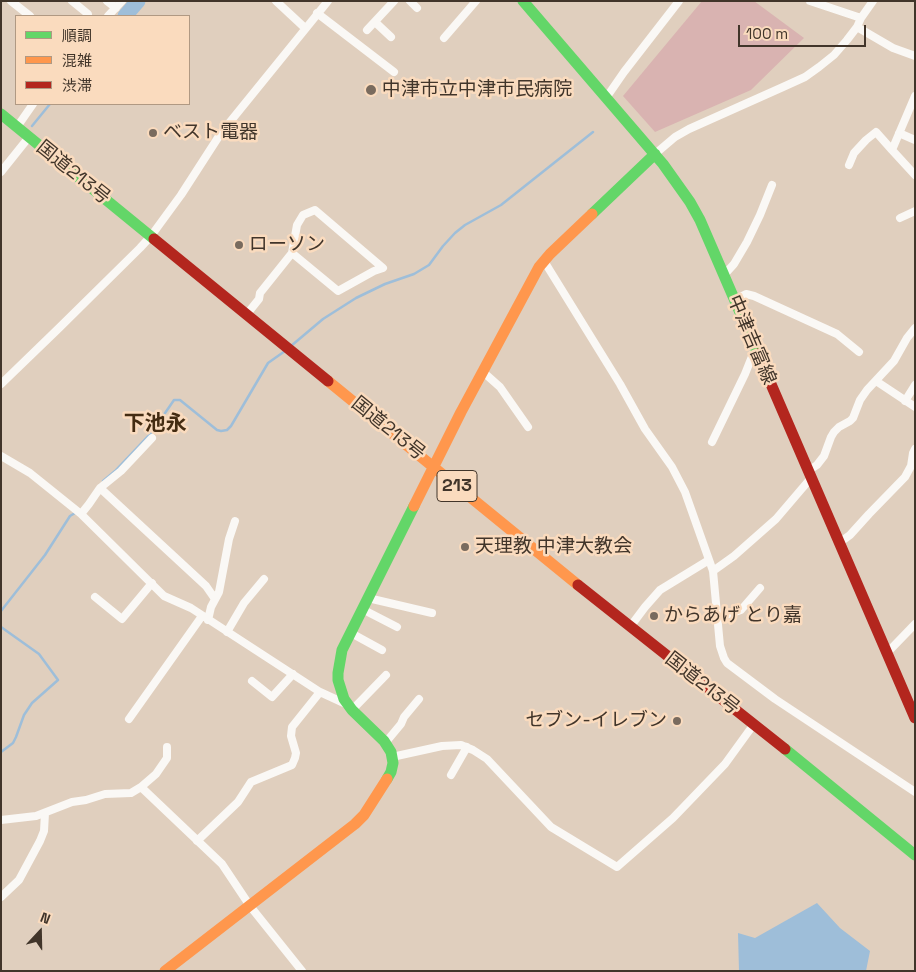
<!DOCTYPE html>
<html>
<head>
<meta charset="utf-8">
<style>
	body { margin:0 }
	#map { position:relative; width:916px; height:972px; overflow:hidden; background:#e0cfbe; font-family:"Space Grotesk","Noto Sans JP",sans-serif }
	canvas { display:block }
	.frame { position:absolute; inset:0; border:2px solid #41352a; pointer-events:none }
	.legend { position:absolute; left:15px; top:15px; width:175px; height:90px; box-sizing:border-box; background:#fadbbe; border:1px solid #b09983; margin:0; padding:6px 9px; list-style:none; font-size:15px; color:#41352a }
	.legend li { display:flex; align-items:center; gap:10px; height:25px }
	.legend b { width:25px; border:1px solid #b09983 }
	.north { position:absolute; left:15px; top:907px; width:50px; height:50px; -webkit-text-stroke:4px #fadbbe; paint-order:stroke; rotate:21deg; font-size:14px; font-weight:700; line-height:20px; text-align:center; color:#41352a }
	.north::after { content:''; display:block; margin:auto; width:18px; height:22px; background:#41352a; clip-path:polygon(50% 0,100% 100%,50% 72%,0 100%) }
	.scale { position:absolute; left:738px; top:25px; width:128px; height:22px; box-sizing:border-box; border:2px solid #41352a; border-top:0; padding-left:6px; font-size:15px; line-height:18px; white-space:nowrap; color:#41352a; -webkit-text-stroke:4px #fadbbe; paint-order:stroke }
</style>
</head>
<body>
<div id="map">
<canvas width="916" height="972"></canvas>
<div class="frame"></div>
<ul class="legend">
<li><b style="height:6px;background:#63d668"></b>順調</li>
<li><b style="height:6px;background:#ff974d"></b>混雑</li>
<li><b style="height:6px;background:#b3261e"></b>渋滞</li>
</ul>
<div class="north">N</div>
<div class="scale">100 m</div>
</div>
<script>
const c = document.querySelector('canvas').getContext('2d');
c.lineJoin = 'round';
function fillPath(path, color) {
  c.fillStyle = color;
  c.fill(path, 'evenodd');
}
function toPath(rows) {
  const path = new Path2D();
  for (const r of rows) {
    path.moveTo(r[0], r[1]);
    for (let i = 2; i < r.length; i += 2) path.lineTo(r[i], r[i + 1]);
  }
  return path;
}
function strokePath(path, color, width, dash) {
  c.strokeStyle = color;
  c.lineWidth = width;
  c.lineCap = dash ? 'butt' : 'round';
  c.setLineDash(dash || []);
  c.stroke(path);
}
function drawText(font, color, halo, rows, align = 'center') {
  c.font = font + ' "Space Grotesk","Noto Sans JP",sans-serif';
  c.lineWidth = 5;
  c.setLineDash([]);
  c.textBaseline = 'middle';
  c.strokeStyle = halo;
  c.fillStyle = color;
  for (const [text, x, y, turn = 0] of rows) {
    c.save();
    c.translate(x, y);
    c.rotate((+turn || 0) * Math.PI / 180);
    c.textAlign = isNaN(turn) ? turn : align;
    if (halo) c.strokeText(text, 0, 0);
    c.fillText(text, 0, 0);
    c.restore();
  }
}
fillPath(toPath([
	[702,1,754,1,804,38,751,90,655,132,623,96]
]), '#d9b3b1');
fillPath(toPath([
	[817,903,840,928,870,951,866,971,739,971,738,933,755,938]
]), '#9ebed9');
strokePath(toPath([
	[32,126,50,104],
	[291,346,323,319,356,298,385,284,414,274,429,265,443,246,455,233,465,225,501,205,593,132],
	[103,481,115,471,152,432,174,400,180,400,217,430,221,431,227,430,231,426,268,363,285,351],
	[1,611,45,555,70,516,75,513],
	[1,627,39,654,58,680,32,703,24,715,16,737,13,743,1,752]
]), '#9ebed9', 2.5);
strokePath(toPath([
	[125,16,138,1]
]), '#9ebed9', 15);
strokePath(toPath([
	[11,1,30,16],
	[72,1,88,14,88,16],
	[107,1,116,8],
	[276,1,305,28],
	[410,1,417,8],
	[810,1,861,18],
	[317,13,394,72],
	[108,16,122,1],
	[375,22,391,37],
	[857,27,893,48,915,56],
	[367,30,394,1],
	[444,38,476,1],
	[915,96,892,150,915,175],
	[606,98,624,72,679,1],
	[17,127,33,104],
	[899,133,915,140],
	[655,154,675,137,689,129,783,87,805,77,819,67,834,55,847,40,857,27,861,18,873,1],
	[849,165,854,153,866,140,876,132,892,150],
	[1,172,29,137],
	[900,218,915,211],
	[544,261,620,384,645,429,672,467,685,492,713,571,720,646,724,658,727,663,775,699,915,792],
	[724,275,734,264,747,242,760,215,772,185],
	[734,300,746,294,754,296,837,334,859,352],
	[247,314,259,299,260,293,292,253,297,225,303,215,315,210,383,268,374,271,338,291,292,253],
	[482,371,500,387,528,427],
	[876,381,915,407],
	[1,384,59,328,140,248,151,236,181,195,221,133,328,1],
	[905,401,915,385],
	[712,442,745,374,755,349],
	[1,456,30,473,81,514,164,596,191,608,320,692,346,704],
	[808,471,817,465,824,456,831,437,834,432,839,427,850,421,853,418,860,400,867,390,894,361,907,338,915,328],
	[100,488,121,471,152,438],
	[81,514,89,504,100,488,206,586,215,599],
	[839,543,850,535,869,514,905,477,911,466,913,453,915,449],
	[713,571,734,556,776,519,811,478],
	[95,597,122,619,152,583],
	[368,598,432,613],
	[362,609,397,627],
	[717,618,741,610,760,588],
	[208,620,211,607,219,592,229,539,235,521],
	[630,627,645,607,660,590,709,560],
	[227,632,244,603,264,579],
	[351,633,382,650],
	[887,653,915,624],
	[252,681,272,697,293,674],
	[352,710,386,675],
	[129,719,202,616],
	[386,742,401,724,404,717,419,699],
	[392,757,442,746,461,745,473,750,487,759,551,827,617,867,673,818,725,764,754,724],
	[451,775,467,747],
	[141,787,222,864,250,906,302,971],
	[1,820,36,816,72,802,86,800,105,794,131,793,141,787,156,774,167,758,167,747],
	[197,841,238,802,251,782,292,765,295,758,296,753,291,736,292,727,320,692],
	[1,897,19,880,40,841,44,831,45,813]
]), '#faf8f5', 8);
strokePath(toPath([
	[523,1,663,164,690,202,700,220,758,354],
	[1,114,154,239],
	[592,214,655,154],
	[785,749,915,855],
	[387,779,391,772,393,763,391,752,384,741,352,710,344,699,338,680,338,673,342,650,414,506]
]), '#63d668', 11);
strokePath(toPath([
	[328,381,578,585],
	[414,506,461,412,539,267,550,254,592,214],
	[165,971,355,824,364,815,387,779]
]), '#ff974d', 11);
strokePath(toPath([
	[154,239,328,381],
	[758,354,915,718],
	[578,585,785,749]
]), '#b3261e', 11);
for (const [x, y, r, color] of [
	[371,90,6,"#796b5e"],
	[153,133,5,"#796b5e"],
	[239,245,5,"#796b5e"],
	[465,547,5,"#796b5e"],
	[654,616,5,"#796b5e"],
	[677,721,5,"#796b5e"]
]) {
  const dot = new Path2D();
  dot.arc(x, y, r, 0, 2 * Math.PI);
  c.fillStyle = color;
  c.fill(dot);
  strokePath(dot, '#fadbbe', 2);
}
for (const [x, y, w] of [
	[457,486,40]
]) {
  const box = new Path2D();
  box.roundRect(x - w / 2, y - 15.5, w, 31, 4);
  c.fillStyle = '#fadbbe';
  c.fill(box);
  strokePath(box, '#41352a', 1);
}
drawText('bold 18px', '#41352a', null, [
	["213",457,486]
]);
drawText('19px', '#41352a', '#fadbbe', [
	["中津市立中津市民病院",382,90],
	["ベスト電器",163,133],
	["ローソン",249,245],
	["天理教 中津大教会",475,547],
	["からあげ とり嘉",664,616],
	["セブン-イレブン",667,721,"right"]
], 'left');
drawText('19px', '#41352a', '#fadbbe', [
	["国道213号",73,173,39],
	["中津吉富線",751,340,67],
	["国道213号",388,429,39],
	["国道213号",702,684,38]
]);
drawText('bold 21px', '#442c12', '#fadbbe', [
	["下池永",155,424]
]);
</script>
</body>
</html>
